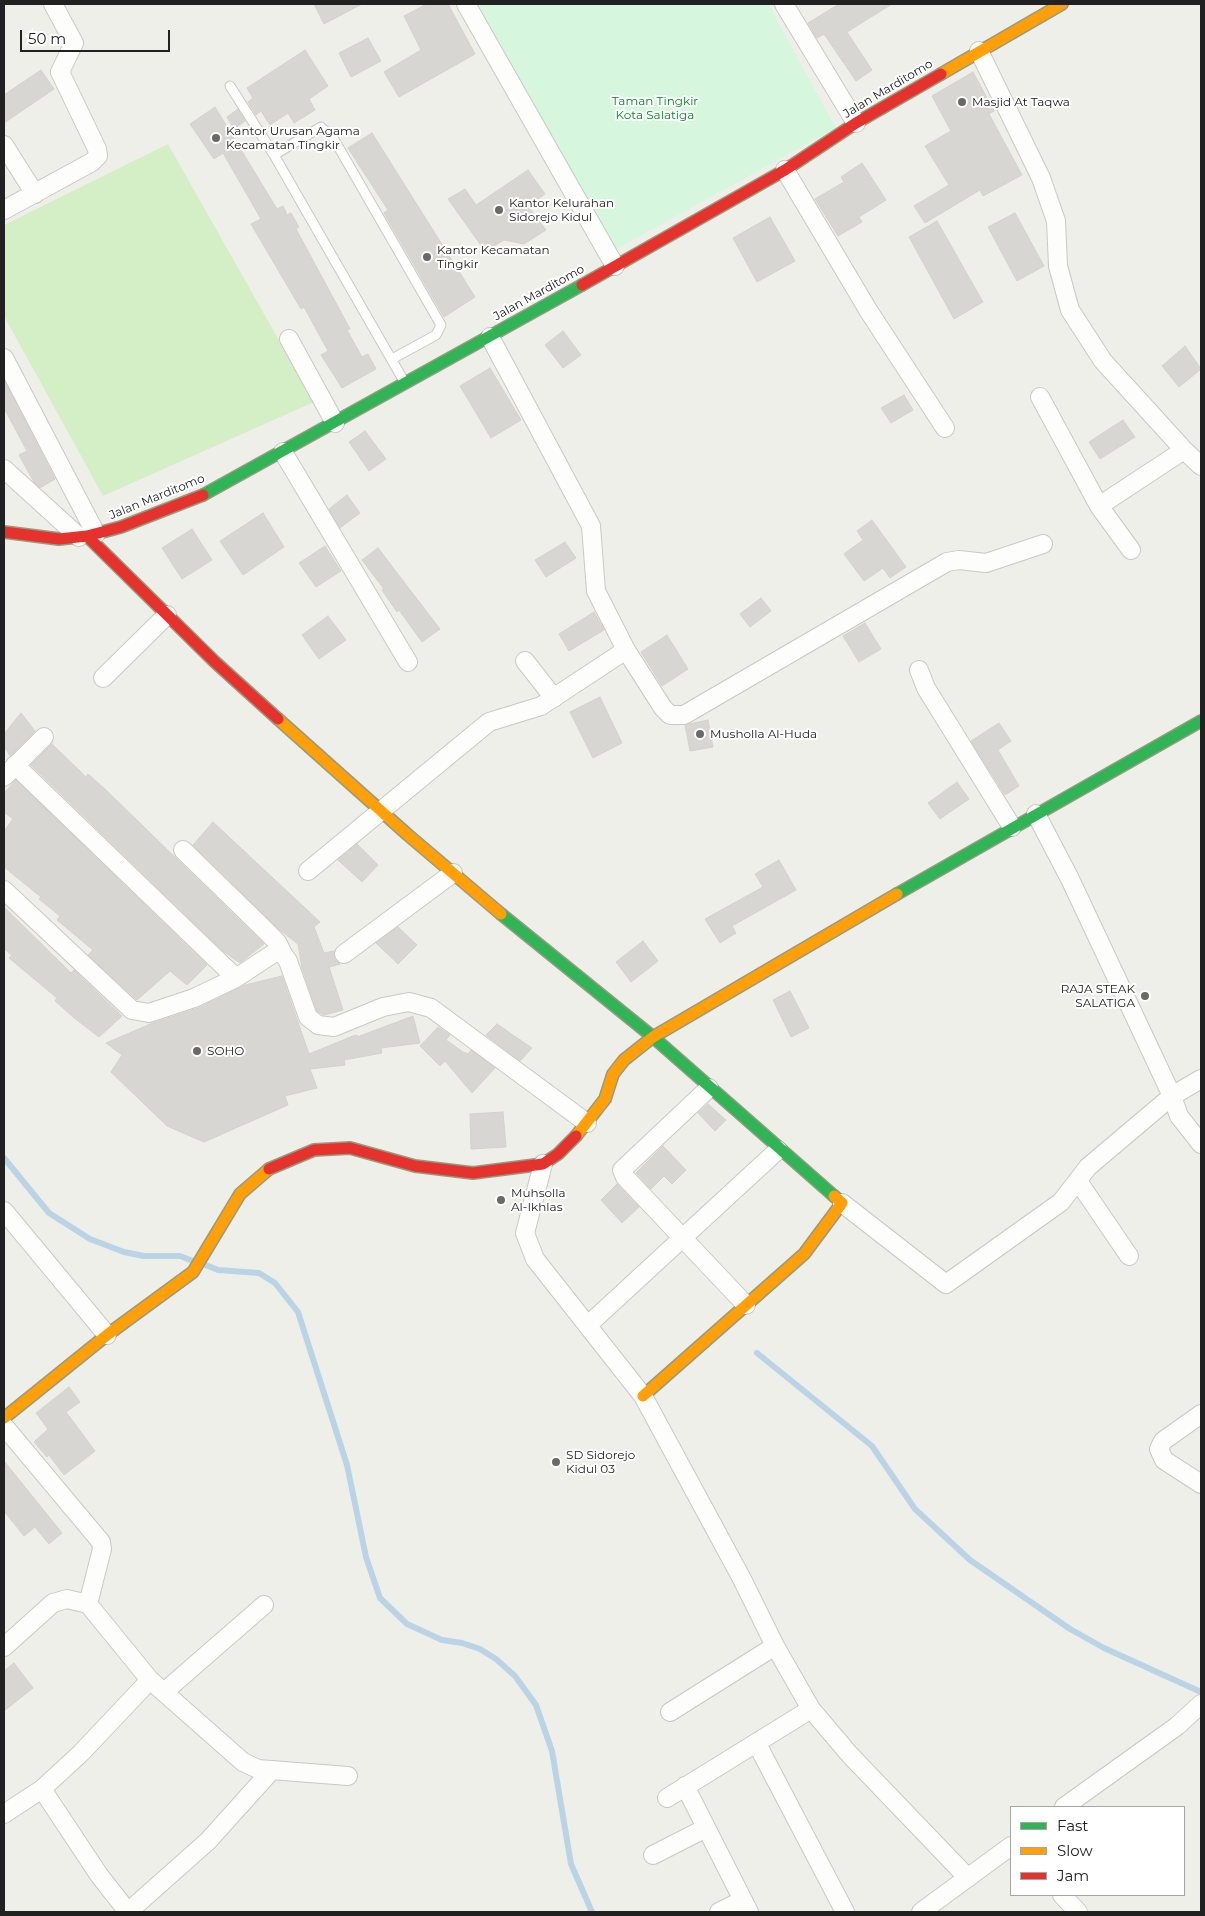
<!DOCTYPE html>
<html>
<head>
<meta charset="utf-8">
<style>
	body { margin:0 }
	#map { position:relative; width:1205px; height:1916px; overflow:hidden; background:#efefea; font-family:Montserrat,sans-serif }
	canvas { display:block }
	.frame { position:absolute; inset:0; border:5px solid #212121; pointer-events:none }
	.legend { position:absolute; left:1010px; top:1806px; width:175px; height:90px; box-sizing:border-box; background:#fff; border:1px solid #a6a6a6; margin:0; padding:6px 9px; list-style:none; font-size:15px; color:#212121 }
	.legend li { display:flex; align-items:center; gap:10px; height:25px }
	.legend b { width:25px; border:1px solid #a6a6a6 }
	.scale { position:absolute; left:20px; top:30px; width:150px; height:22px; box-sizing:border-box; border:2px solid #212121; border-top:0; padding-left:6px; font-size:15px; line-height:18px; white-space:nowrap; color:#212121; -webkit-text-stroke:4px #fff; paint-order:stroke }
</style>
</head>
<body>
<div id="map">
<canvas width="1205" height="1916"></canvas>
<div class="frame"></div>
<ul class="legend">
<li><b style="height:6px;background:#30b455"></b>Fast</li>
<li><b style="height:6px;background:#ff9f0a"></b>Slow</li>
<li><b style="height:6px;background:#e5322d"></b>Jam</li>
</ul>
<div class="scale">50 m</div>
</div>
<script>
const c = document.querySelector('canvas').getContext('2d');
c.lineJoin = 'round';
function fillPath(path, color) {
  c.fillStyle = color;
  c.fill(path, 'evenodd');
}
function toPath(rows) {
  const path = new Path2D();
  for (const r of rows) {
    path.moveTo(r[0], r[1]);
    for (let i = 2; i < r.length; i += 2) path.lineTo(r[i], r[i + 1]);
  }
  return path;
}
function strokePath(path, color, width, dash) {
  c.strokeStyle = color;
  c.lineWidth = width;
  c.lineCap = dash ? 'butt' : 'round';
  c.setLineDash(dash || []);
  c.stroke(path);
}
function drawText(font, color, halo, rows, align = 'center') {
  c.font = font + ' Montserrat,sans-serif';
  c.lineWidth = 4;
  c.setLineDash([]);
  c.textBaseline = 'middle';
  c.strokeStyle = halo;
  c.fillStyle = color;
  for (const [text, x, y, turn = 0] of rows) {
    c.save();
    c.translate(x, y);
    c.rotate((+turn || 0) * Math.PI / 180);
    c.textAlign = isNaN(turn) ? turn : align;
    if (halo) c.strokeText(text, 0, 0);
    c.fillText(text, 0, 0);
    c.restore();
  }
}
fillPath(toPath([
	[168,144,314,402,103,496,4,316,4,225]
]), '#d4efc6');
fillPath(toPath([
	[478,4,768,4,836,128,613,251]
]), '#d6f7dd');
strokePath(toPath([
	[4,1158,49,1213,90,1239,124,1252,144,1256,180,1256,193,1261],
	[203,1264,218,1270,259,1273,275,1283,298,1312,347,1465,366,1557,380,1598,407,1624,442,1640,462,1643,480,1649,496,1659,515,1676,536,1705,552,1751,571,1864,592,1912],
	[757,1353,872,1446,915,1509,970,1560,1070,1629,1104,1648,1201,1692]
]), '#bad4e5', 6);
const building = toPath([
	[314,4,362,4,324,24,314,4],
	[427,4,448,4,475,54,399,97,384,72,421,50,404,16,427,4],
	[839,4,892,4,847,32,872,70,856,81,824,34,817,38,808,23,839,4],
	[368,38,381,61,351,77,339,53,368,38],
	[305,50,328,86,309,99,315,110,294,123,288,113,270,125,261,111,256,115,248,102,253,98,247,88,305,50],
	[41,70,54,89,4,123,4,95,41,70],
	[973,72,994,111,989,114,1022,175,983,196,980,190,925,223,914,206,949,185,925,146,951,131,932,96,973,72],
	[215,107,277,209,283,206,287,215,291,213,299,227,296,229,350,329,347,330,362,357,368,354,376,369,342,388,321,355,328,351,304,307,301,309,251,224,261,219,223,153,214,159,190,124,215,107],
	[238,109,245,121,234,129,227,117,238,109],
	[372,133,475,297,444,317,384,213,388,210,348,148,372,133],
	[862,163,886,200,859,217,862,222,838,236,815,199,844,182,841,177,862,163],
	[528,170,545,194,528,206,546,230,524,244,504,240,485,251,448,199,465,189,476,205,528,170],
	[1015,213,1044,266,1017,281,988,227,1015,213],
	[770,217,795,261,757,282,733,238,770,217],
	[937,221,983,302,954,319,909,237,937,221],
	[563,331,581,355,563,368,545,345,563,331],
	[1185,346,1201,369,1179,387,1162,366,1185,346],
	[490,368,521,420,491,438,460,386,490,368],
	[4,380,55,479,40,488,34,482,19,455,27,451,4,408,4,380],
	[904,395,913,410,891,423,881,408,904,395],
	[1123,420,1135,437,1100,459,1089,442,1123,420],
	[365,431,386,459,369,471,349,442,365,431],
	[347,495,360,513,340,528,329,509,347,495],
	[263,513,284,547,243,575,220,541,263,513],
	[872,520,906,567,890,578,883,568,864,581,844,554,863,540,857,531,872,520],
	[192,529,212,560,182,579,162,548,192,529],
	[565,542,576,558,546,577,535,560,565,542],
	[325,546,341,571,316,587,299,563,325,546],
	[378,548,440,629,422,642,399,610,397,612,382,590,384,589,362,560,378,548],
	[761,598,771,611,750,627,740,614,761,598],
	[594,612,604,630,569,651,559,634,594,612],
	[328,616,346,640,319,659,302,635,328,616],
	[865,623,881,649,859,662,843,636,865,623],
	[667,635,688,669,662,686,641,652,667,635],
	[600,697,622,743,593,758,570,712,600,697],
	[21,713,35,731,10,756,4,746,4,734,21,713],
	[708,720,713,747,690,751,685,725,708,720],
	[999,723,1011,741,998,750,1019,786,1005,795,971,741,999,723],
	[52,744,86,777,88,774,106,790,264,944,240,963,223,951,31,765,52,744],
	[16,780,207,965,187,985,170,971,137,1000,88,955,93,950,57,920,60,916,39,899,41,897,4,867,4,831,13,819,4,812,4,793,16,780],
	[957,782,969,799,940,819,928,803,957,782],
	[213,822,320,922,314,927,324,953,334,951,335,960,340,964,329,967,343,1010,324,1015,317,1011,302,968,298,944,280,930,193,845,213,822],
	[357,844,378,865,362,882,338,860,357,844],
	[779,860,796,890,732,926,736,933,720,943,705,919,763,887,755,874,779,860],
	[4,907,71,973,74,970,122,1016,99,1037,73,1017,55,1001,57,998,9,958,12,955,4,949,4,907],
	[398,927,417,945,398,964,376,943,398,927],
	[643,941,658,961,631,982,616,962,643,941],
	[282,976,309,1054,353,1036,357,1035,357,1037,413,1016,420,1043,381,1048,382,1053,344,1060,345,1065,310,1069,317,1088,285,1096,288,1105,204,1142,167,1126,111,1072,122,1055,106,1043,153,1023,198,1008,245,985,282,976],
	[790,991,809,1028,791,1037,773,1000,790,991],
	[497,1024,532,1048,520,1061,486,1035,497,1024],
	[438,1027,450,1035,446,1040,463,1052,468,1054,471,1050,495,1068,472,1093,445,1061,440,1066,420,1046,438,1027],
	[708,1104,726,1120,715,1131,698,1113,708,1104],
	[503,1112,506,1147,471,1149,470,1114,503,1112],
	[663,1146,686,1170,672,1184,664,1176,651,1189,636,1173,663,1146],
	[617,1184,639,1207,622,1223,601,1200,617,1184],
	[69,1387,80,1402,66,1412,95,1451,64,1475,49,1455,47,1457,34,1442,48,1429,36,1413,69,1387],
	[4,1461,62,1533,49,1544,35,1527,24,1536,4,1511,4,1461],
	[14,1663,33,1688,4,1711,4,1671,14,1663]
]);
fillPath(building, '#d7d6d2');
strokePath(building, '#d3d1cb', 1);
const lane = toPath([
	[230,86,274,155,405,383],
	[274,155,321,127,333,138,339,148,441,325,436,335,392,359]
]);
const street = toPath([
	[466,4,615,266],
	[784,4,856,123],
	[979,51,1041,178,1056,221,1058,266,1070,310,1103,361,1184,450,1201,466],
	[4,145,35,194],
	[785,170,868,310,945,428],
	[4,210,92,162,98,156,97,149,60,72,74,43,53,4],
	[490,337,591,526,596,591,626,650,663,708,670,715,684,715,947,562,959,560,986,563,1043,544],
	[289,339,335,423],
	[4,358,96,534],
	[1040,397,1099,506],
	[283,452,408,662],
	[4,469,79,537],
	[1131,550,1099,506,1184,450],
	[525,661,554,698],
	[919,670,926,688,1012,827],
	[103,678,167,615],
	[15,765,236,978],
	[4,777,44,737],
	[1036,814,1070,879,1172,1096,1201,1079],
	[183,850,262,927,277,942,283,954],
	[308,871,489,722,541,706,626,650],
	[4,890,132,1010,149,1013,194,998,236,978,277,951,283,954,288,961,308,1017,318,1025,334,1027,383,1007,409,1002,431,1008,587,1123],
	[344,954,453,873],
	[709,1088,622,1170,625,1177,746,1305],
	[543,1164,525,1233,535,1259,643,1396,742,1579,775,1646,811,1709,850,1755,968,1878],
	[1078,1181,1129,1256],
	[842,1203,946,1284,1061,1202,1088,1167,1172,1096,1179,1116,1201,1144],
	[4,1211,107,1335],
	[588,1325,778,1150],
	[1201,1414,1163,1441,1159,1449,1164,1460,1201,1484],
	[4,1426,101,1542,102,1549,88,1604,150,1680,81,1753,42,1789,4,1814],
	[4,1647,53,1603,67,1599,88,1604],
	[150,1680,243,1762,258,1769,348,1776],
	[164,1692,264,1605],
	[670,1712,775,1646],
	[757,1744,845,1912],
	[685,1786,749,1912],
	[42,1789,99,1875,128,1912],
	[667,1798,811,1709],
	[1064,1807,1177,1726,1201,1704],
	[653,1855,706,1828],
	[1062,1895,1078,1912],
	[128,1912,208,1841,271,1771],
	[719,1912,743,1900],
	[921,1912,1011,1846]
]);
const fast = toPath([
	[203,495,582,285],
	[897,894,1201,721],
	[501,914,653,1037,834,1196]
]);
const slow = toPath([
	[941,74,1062,4],
	[278,719,408,835,501,914],
	[576,1136,605,1099,613,1074,624,1060,653,1037,897,894],
	[643,1396,804,1254,842,1203,834,1196],
	[4,1418,107,1335,193,1272,240,1194,269,1169]
]);
const jam = toPath([
	[582,285,785,170,856,123,941,74],
	[4,532,59,539,87,536,121,527,203,495],
	[87,536,215,662,278,719],
	[269,1169,314,1150,350,1148,415,1166,473,1173,543,1164,558,1154,576,1136]
]);
strokePath(lane, '#c8c8c6', 11);
strokePath(street, '#c8c8c6', 20);
strokePath(fast, '#949b80', 14);
strokePath(slow, '#949b80', 14);
strokePath(jam, '#949b80', 14);
strokePath(lane, '#fdfdfc', 9);
strokePath(street, '#fdfdfc', 18);
strokePath(fast, '#30b455', 11);
strokePath(slow, '#ff9f0a', 11);
strokePath(jam, '#e5322d', 11);
for (const [x, y, r, color] of [
	[962,102,5,"#696967"],
	[216,138,5,"#696967"],
	[499,210,5,"#696967"],
	[427,257,5,"#696967"],
	[700,734,5,"#696967"],
	[1145,996,5,"#696967"],
	[197,1051,5,"#696967"],
	[501,1200,5,"#696967"],
	[556,1462,5,"#696967"]
]) {
  const dot = new Path2D();
  dot.arc(x, y, r, 0, 2 * Math.PI);
  c.fillStyle = color;
  c.fill(dot);
  strokePath(dot, '#fff', 2);
}
drawText('12px', '#212121', '#fff', [
	["Jalan Marditomo",888,89,-31],
	["Jalan Marditomo",539,293,-29],
	["Jalan Marditomo",157,497,-22]
]);
drawText('12px', '#038628', '#fff', [
	["Taman Tingkir",655,101],
	["Kota Salatiga",655,115]
]);
drawText('12px', '#212121', '#fff', [
	["Masjid At Taqwa",972,102],
	["Kantor Urusan Agama",226,131],
	["Kecamatan Tingkir",226,145],
	["Kantor Kelurahan",509,203],
	["Sidorejo Kidul",509,217],
	["Kantor Kecamatan",437,250],
	["Tingkir",437,264],
	["Musholla Al-Huda",710,734],
	["RAJA STEAK",1135,989,"right"],
	["SALATIGA",1135,1003,"right"],
	["SOHO",207,1051],
	["Muhsolla",511,1193],
	["Al-Ikhlas",511,1207],
	["SD Sidorejo",566,1455],
	["Kidul 03",566,1469]
], 'left');
</script>
</body>
</html>
